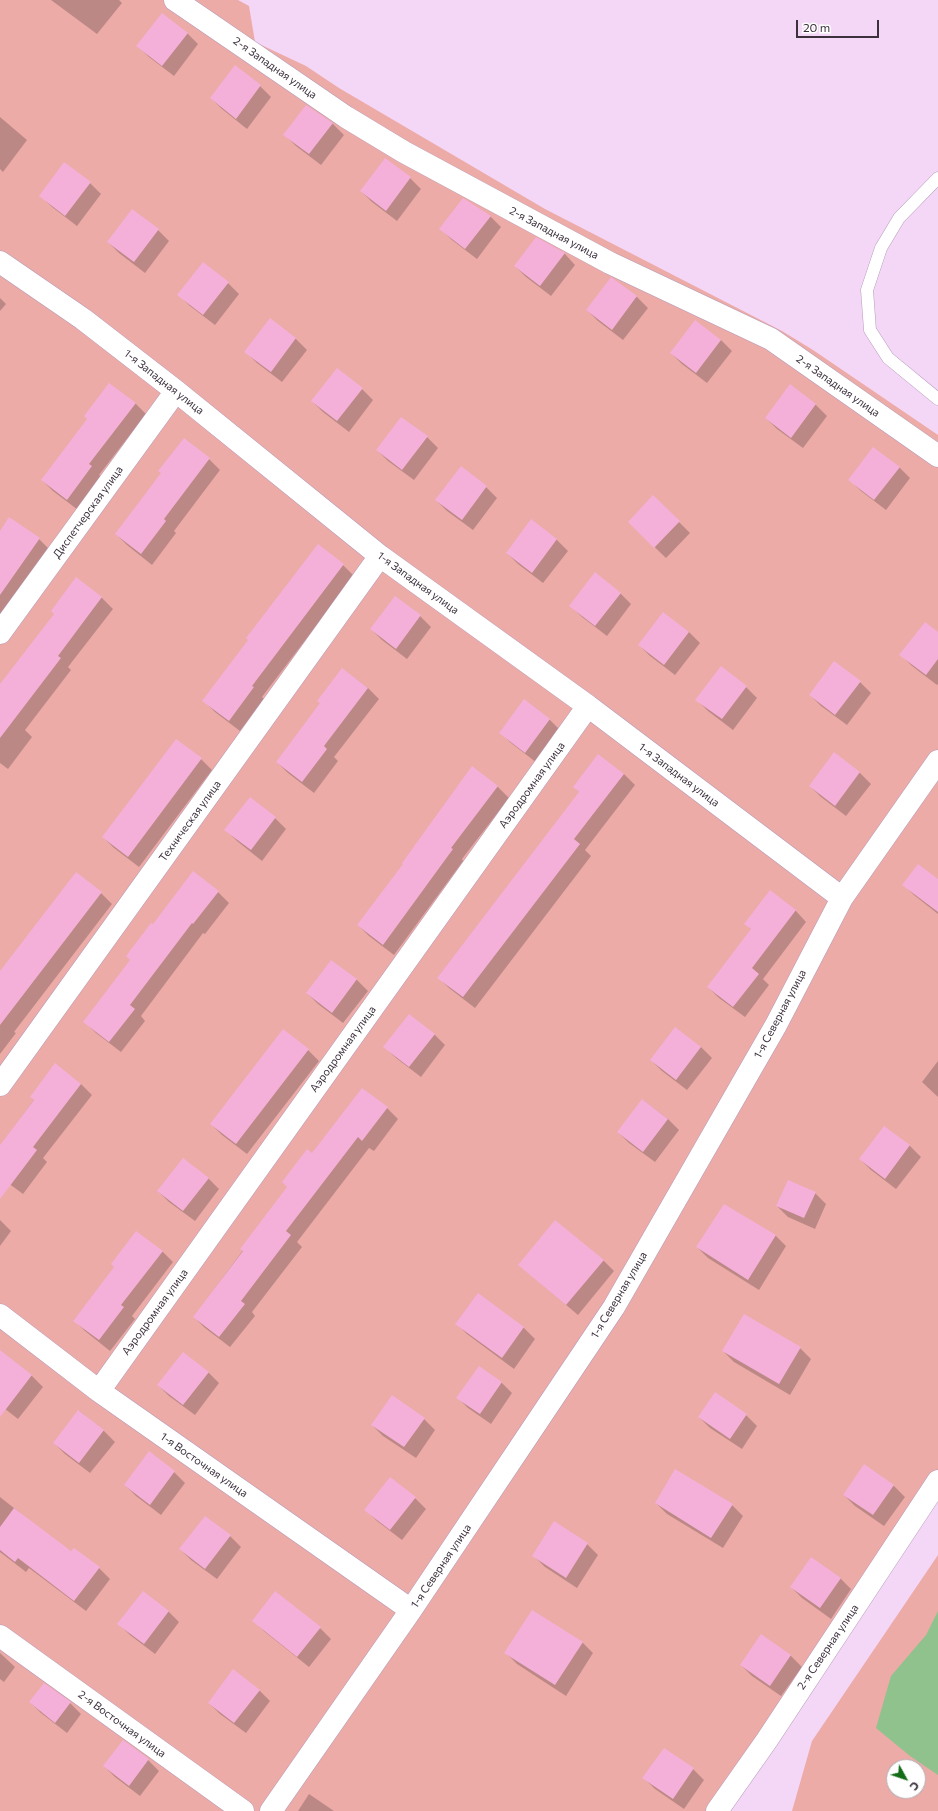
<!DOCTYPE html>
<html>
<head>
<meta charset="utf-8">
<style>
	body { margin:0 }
	#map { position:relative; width:938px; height:1811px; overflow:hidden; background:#f4d6f7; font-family:Commissioner,sans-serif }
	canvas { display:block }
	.north { position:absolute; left:886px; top:1759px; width:40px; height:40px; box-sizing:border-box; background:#fff; border:1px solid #b1acb1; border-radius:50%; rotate:130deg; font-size:11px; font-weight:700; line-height:16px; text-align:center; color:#3b303c }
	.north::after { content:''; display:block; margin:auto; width:14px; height:18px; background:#136c16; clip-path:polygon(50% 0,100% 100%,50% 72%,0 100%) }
	.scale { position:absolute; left:796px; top:20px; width:83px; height:18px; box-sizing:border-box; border:2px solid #3b303c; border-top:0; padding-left:5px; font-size:12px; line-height:14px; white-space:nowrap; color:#3b303c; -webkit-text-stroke:3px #fff; paint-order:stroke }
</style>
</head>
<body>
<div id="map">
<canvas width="938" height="1811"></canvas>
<div class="north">С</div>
<div class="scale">20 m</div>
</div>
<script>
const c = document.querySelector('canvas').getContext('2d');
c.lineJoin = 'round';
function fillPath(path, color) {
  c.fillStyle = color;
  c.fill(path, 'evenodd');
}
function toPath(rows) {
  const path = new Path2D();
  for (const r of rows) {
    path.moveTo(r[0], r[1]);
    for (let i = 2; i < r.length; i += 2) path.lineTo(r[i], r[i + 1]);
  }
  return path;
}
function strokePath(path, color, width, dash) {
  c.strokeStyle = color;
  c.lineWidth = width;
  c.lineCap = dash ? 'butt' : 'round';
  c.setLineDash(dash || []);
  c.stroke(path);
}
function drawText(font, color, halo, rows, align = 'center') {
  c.font = font + ' Commissioner,sans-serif';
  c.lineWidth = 3;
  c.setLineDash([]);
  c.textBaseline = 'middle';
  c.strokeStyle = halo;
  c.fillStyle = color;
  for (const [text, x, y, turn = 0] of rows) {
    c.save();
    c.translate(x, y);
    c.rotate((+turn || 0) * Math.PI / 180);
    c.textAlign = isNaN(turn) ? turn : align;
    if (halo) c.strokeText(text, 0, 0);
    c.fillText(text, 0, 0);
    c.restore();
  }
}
fillPath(toPath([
	[0,0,238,0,249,6,255,42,306,66,339,88,545,209,782,331,813,350,938,435,938,1485,714,1811,0,1811],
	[938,1555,938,1811,792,1811,812,1741],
	[894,1767,918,1767,918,1791,894,1791]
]), '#ecaba7');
fillPath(toPath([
	[938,1611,938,1775,910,1756,876,1728,891,1676,926,1635]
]), '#8fc28c');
fillPath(toPath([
	[51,0,119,0,122,3,97,34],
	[187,33,198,44,174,76,149,57,138,46],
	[235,67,260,86,271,97,247,129,222,109,211,98],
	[306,106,333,124,344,135,321,165,296,146,285,135],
	[0,117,27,140,3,172,0,169],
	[385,159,410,178,421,189,397,221,372,202,361,191],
	[65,164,90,183,101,194,77,226,52,207,41,196],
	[490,216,501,227,477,259,452,240,441,229],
	[158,230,169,241,145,273,119,253,108,242],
	[536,239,565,254,575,265,551,296,526,277,515,266],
	[611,278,637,297,648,308,623,340,598,321,587,310],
	[228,283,239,294,215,325,190,306,179,295],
	[0,298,6,304,0,311],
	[270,320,296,339,307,350,282,382,257,363,246,352],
	[721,340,732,351,707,383,682,364,671,353],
	[791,386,816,405,827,416,803,448,777,429,766,418],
	[362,389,373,400,349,432,323,412,312,401],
	[135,403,146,414,99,475,103,478,78,510,53,491,42,480],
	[427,437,438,448,414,480,388,461,377,450],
	[209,459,220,470,174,531,176,533,152,565,127,545,116,534],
	[899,467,910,478,886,510,861,491,850,480],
	[486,487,497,498,473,530,447,511,436,500],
	[531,520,557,540,568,551,543,583,518,564,507,553],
	[679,522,690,533,666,558,640,533],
	[0,533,39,539,50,550,0,623],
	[343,565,354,576,262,697,264,699,240,731,215,712,204,701,249,640],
	[76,579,102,598,113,609,68,667,71,670,25,730,32,737,8,769,0,763,0,701],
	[620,593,631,604,607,636,582,617,571,606],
	[395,597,420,616,431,627,407,659,382,640,371,629],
	[689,632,700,643,675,675,650,656,639,645],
	[938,633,938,684,937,685,912,666,901,655],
	[721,668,746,687,757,698,733,730,708,711,697,700],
	[342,669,368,688,379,699,334,757,338,761,314,793,288,773,277,762,321,704],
	[860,682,871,693,847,725,821,706,810,695],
	[524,701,550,720,561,731,537,763,511,743,500,732],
	[176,740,201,759,212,770,139,867,114,848,103,837],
	[834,754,860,773,871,784,846,816,821,797,810,786],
	[473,768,498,787,509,798,462,859,463,861,394,955,369,936,358,925,404,864],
	[624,774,635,785,585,850,591,856,475,1008,449,988,438,977,580,793,574,787],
	[275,818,286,829,262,861,237,841,226,830],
	[938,881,938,914,914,895,903,884],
	[218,892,229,903,205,934,203,933,141,1016,145,1021,121,1052,96,1033,85,1022,131,960,153,925],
	[770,892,796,911,806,922,763,979,769,985,745,1017,719,998,708,987,752,930,746,924],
	[101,893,112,904,14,1032,16,1033,0,1054,0,975],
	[331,961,357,980,368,991,343,1023,318,1004,307,993],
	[434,1034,445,1045,421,1077,396,1058,385,1047],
	[701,1047,712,1058,687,1090,662,1071,651,1060],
	[308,1050,319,1061,247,1154,222,1135,211,1124],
	[938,1061,938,1097,922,1082],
	[81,1084,92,1095,43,1158,47,1162,23,1194,0,1177,0,1146,34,1100,31,1097],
	[643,1100,668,1119,679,1130,655,1162,629,1143,618,1132],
	[387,1108,398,1119,374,1151,369,1148,297,1242,302,1247,252,1312,255,1316,230,1347,205,1328,194,1317,313,1155],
	[884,1127,910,1146,921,1157,896,1189,871,1170,860,1159],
	[208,1178,219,1189,195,1221,169,1202,158,1191],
	[815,1193,826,1204,815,1229,788,1217,777,1206],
	[0,1220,11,1231,0,1246],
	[775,1235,786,1246,759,1290,708,1258,697,1247],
	[162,1251,173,1262,132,1316,135,1319,110,1351,85,1331,74,1320,115,1267],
	[603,1260,614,1271,578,1315,519,1265],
	[478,1294,524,1328,535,1339,514,1369,467,1334,456,1323],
	[800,1348,811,1359,790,1395,734,1362,723,1351],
	[6,1357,32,1376,43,1387,18,1419,0,1405,0,1365],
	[208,1372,219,1383,195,1415,169,1396,158,1385],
	[501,1382,512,1393,491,1424,468,1408,457,1397],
	[79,1411,104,1431,115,1442,90,1473,65,1454,54,1443],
	[746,1415,757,1426,742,1449,710,1428,699,1417],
	[424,1419,435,1430,416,1458,383,1436,372,1425],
	[149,1453,174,1472,185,1483,161,1515,136,1496,125,1485],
	[864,1465,894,1486,905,1497,884,1526,855,1506,844,1495],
	[0,1497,71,1553,74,1549,99,1568,110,1579,86,1611,29,1568,26,1572,0,1552],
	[415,1498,426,1509,402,1540,377,1521,366,1510],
	[656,1503,732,1505,743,1516,723,1548,667,1514],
	[205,1517,230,1536,241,1547,217,1579,191,1560,180,1549],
	[587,1544,598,1555,577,1588,545,1567,534,1556],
	[840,1578,851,1589,831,1619,802,1598,791,1587],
	[276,1593,320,1628,331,1639,309,1667,265,1632,254,1621],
	[168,1611,179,1622,155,1654,130,1635,119,1624],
	[761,1636,791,1656,802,1667,781,1696,752,1676,741,1665],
	[582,1642,593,1653,566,1696,517,1664,506,1653],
	[0,1653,15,1667,4,1682,0,1679],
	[259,1690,270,1701,246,1733,220,1714,209,1703],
	[30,1702,70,1703,81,1714,67,1733,41,1713],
	[664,1749,693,1769,704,1780,684,1809,655,1789,644,1778],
	[148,1760,159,1771,140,1796,115,1777,104,1766],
	[309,1794,334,1811,298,1811]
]), '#0003');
fillPath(toPath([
	[162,13,188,33,162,66,136,46],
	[235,65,261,85,236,119,210,98],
	[306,105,333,123,309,154,283,135],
	[385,158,411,177,386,211,360,191],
	[64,162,91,182,65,216,39,196],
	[463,198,491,216,465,249,439,229],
	[132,209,159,229,134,262,107,242],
	[536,237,565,253,540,286,514,266],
	[203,262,229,282,203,315,177,295],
	[611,277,637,296,612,330,586,310],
	[270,318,296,338,271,372,244,352],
	[695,320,721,340,696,373,670,353],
	[337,368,363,388,337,421,311,401],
	[109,383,136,403,89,464,92,466,67,500,41,480,87,419,84,416],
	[790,384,816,404,791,438,765,418],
	[401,417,428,436,402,470,376,450],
	[184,438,210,458,164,519,166,521,141,554,115,534,161,473,158,471],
	[873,447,900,467,874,500,848,480],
	[461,466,487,486,462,520,435,500],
	[653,495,680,521,654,548,628,522],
	[9,517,40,538,0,595,0,531],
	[531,519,557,539,532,573,506,553],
	[318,544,344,564,252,686,254,687,229,721,202,701,248,640,246,638],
	[595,572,621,593,595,626,569,606],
	[76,577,102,597,58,656,61,658,0,738,0,684,54,614,51,611],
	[395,596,421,615,396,649,370,629],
	[663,612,689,632,664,665,638,645],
	[925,622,938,632,938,659,926,675,899,655],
	[834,661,861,681,835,715,809,695],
	[721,666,747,686,722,719,695,700],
	[342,668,368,688,324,746,327,749,302,782,276,762,320,703,317,701],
	[524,699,550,719,525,753,499,733],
	[176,739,202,758,128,857,102,837],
	[834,752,860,772,835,806,809,786],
	[598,754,624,774,574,839,580,844,463,997,437,978,579,792,573,787],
	[472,766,498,786,451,848,453,849,383,945,357,925,403,864,402,863],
	[250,797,276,817,251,850,224,830],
	[918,864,938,879,938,912,902,885],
	[193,871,219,891,193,924,192,923,130,1005,135,1009,109,1042,83,1022,130,960,126,956,151,923,153,924],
	[76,872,102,892,0,1025,0,971],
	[770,890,796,910,752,968,759,974,733,1007,707,987,751,929,744,924],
	[331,960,357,979,332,1013,306,993],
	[409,1014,435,1034,409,1067,383,1047],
	[675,1027,701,1047,676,1080,650,1060],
	[283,1029,309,1049,236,1144,210,1124],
	[55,1063,81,1084,33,1147,37,1150,0,1199,0,1145,34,1100,30,1097],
	[362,1088,388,1107,362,1141,358,1137,286,1231,291,1235,241,1301,245,1304,219,1337,193,1317,243,1251,240,1249,287,1187,282,1182,307,1149,312,1153],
	[642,1099,668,1119,643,1152,617,1132],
	[884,1126,910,1145,885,1179,859,1159],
	[183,1158,209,1178,183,1211,157,1191],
	[788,1180,816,1192,804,1218,776,1206],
	[724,1204,776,1235,748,1280,696,1247],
	[555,1220,604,1260,566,1305,518,1265],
	[136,1231,163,1251,121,1305,124,1307,99,1340,73,1321,114,1267,111,1264],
	[478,1293,524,1327,502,1358,455,1324],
	[744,1314,801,1347,779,1384,722,1351],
	[0,1350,32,1375,0,1417],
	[183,1352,209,1372,183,1405,157,1385],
	[479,1366,502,1382,480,1414,456,1398],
	[715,1392,747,1414,730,1439,698,1417],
	[392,1395,425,1418,404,1447,371,1425],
	[78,1410,104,1430,79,1463,53,1443],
	[149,1451,175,1471,150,1505,124,1485],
	[864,1464,894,1485,873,1515,843,1495],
	[675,1469,733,1504,711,1538,655,1503],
	[390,1477,416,1497,390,1530,364,1510],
	[14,1508,71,1551,74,1548,100,1567,74,1601,18,1558,15,1562,0,1550,0,1527],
	[205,1516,231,1535,205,1569,179,1549],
	[554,1521,588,1543,566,1578,532,1556],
	[811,1557,841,1578,820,1608,790,1587],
	[143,1591,169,1611,144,1644,117,1624],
	[275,1591,321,1627,297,1657,252,1621],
	[532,1610,583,1642,555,1685,504,1653],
	[761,1634,791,1655,770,1686,740,1665],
	[233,1669,260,1690,234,1723,208,1703],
	[44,1683,71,1702,55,1723,29,1702],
	[123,1740,149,1759,129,1786,103,1766],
	[664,1748,694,1768,673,1799,642,1778]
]), '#f4b0d8');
const service = toPath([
	[938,178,899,218,881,248,867,290,870,330,888,358,938,399]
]);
const minor = toPath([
	[175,0,346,117,404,152,610,263,771,339,938,456],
	[0,262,83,319,176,391,380,556,588,706,842,898],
	[0,633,176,391],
	[0,1085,380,556],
	[0,1315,99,1391,411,1610],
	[99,1391,588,706],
	[0,1636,243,1811],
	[271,1811,411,1610,614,1307,776,1025,842,898,938,761],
	[717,1811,767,1740,938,1481]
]);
strokePath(service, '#b69ab9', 13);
strokePath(minor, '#b69ab9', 23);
strokePath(service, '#fff', 12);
strokePath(minor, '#fff', 22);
drawText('11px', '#3b303c', '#fff', [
	["2-я Западная улица",275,68,35],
	["2-я Западная улица",554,233,28],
	["1-я Западная улица",164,382,38],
	["2-я Западная улица",838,386,35],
	["Диспетчерская улица",88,512,-54],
	["1-я Западная улица",418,583,36],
	["1-я Западная улица",679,775,37],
	["Аэродромная улица",532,785,-54],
	["Техническая улица",190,821,-54],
	["1-я Северная улица",780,1014,-62],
	["Аэродромная улица",343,1049,-54],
	["1-я Северная улица",619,1295,-59],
	["Аэродромная улица",155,1312,-54],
	["1-я Восточная улица",204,1465,35],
	["1-я Северная улица",441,1566,-56],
	["2-я Северная улица",828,1647,-56],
	["2-я Восточная улица",122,1724,36]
]);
</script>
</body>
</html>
